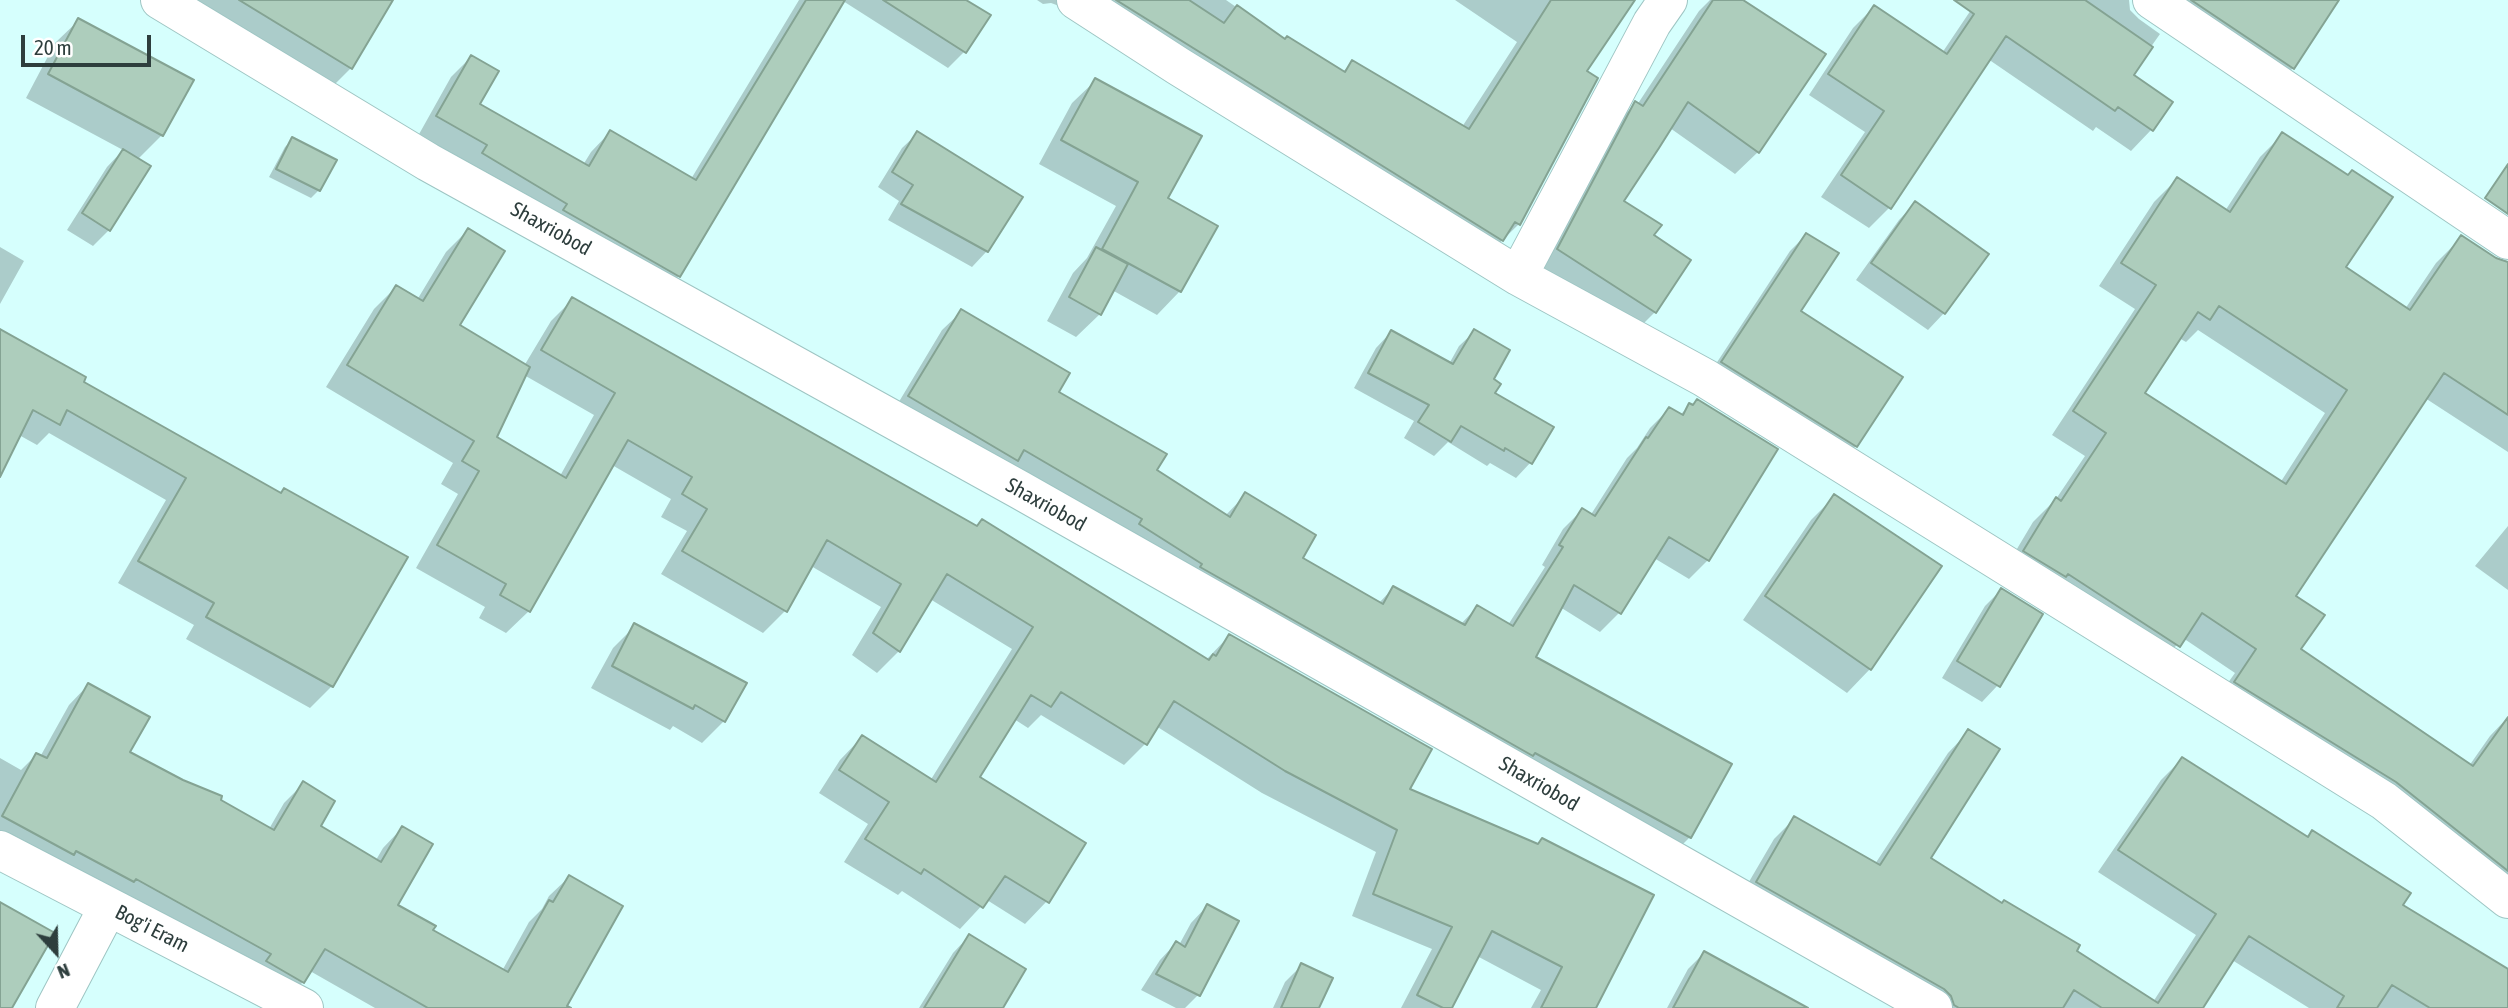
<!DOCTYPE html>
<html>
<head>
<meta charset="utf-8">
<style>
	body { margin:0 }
	#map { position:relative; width:2508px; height:1008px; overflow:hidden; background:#d6fffd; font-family:"Asap Condensed",sans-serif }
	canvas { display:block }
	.north { position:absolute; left:21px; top:917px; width:70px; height:70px; -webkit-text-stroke:5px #fff; paint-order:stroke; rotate:158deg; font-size:19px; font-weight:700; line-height:28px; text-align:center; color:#2e3e3d }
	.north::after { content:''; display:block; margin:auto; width:24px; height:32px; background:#2e3e3d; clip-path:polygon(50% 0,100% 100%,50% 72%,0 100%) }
	.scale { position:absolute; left:21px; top:35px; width:130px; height:32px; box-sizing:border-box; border:4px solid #2e3e3d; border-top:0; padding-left:9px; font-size:21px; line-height:24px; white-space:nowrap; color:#2e3e3d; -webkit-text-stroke:5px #fff; paint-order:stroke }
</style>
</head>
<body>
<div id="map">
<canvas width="2508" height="1008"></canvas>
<div class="north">N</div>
<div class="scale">20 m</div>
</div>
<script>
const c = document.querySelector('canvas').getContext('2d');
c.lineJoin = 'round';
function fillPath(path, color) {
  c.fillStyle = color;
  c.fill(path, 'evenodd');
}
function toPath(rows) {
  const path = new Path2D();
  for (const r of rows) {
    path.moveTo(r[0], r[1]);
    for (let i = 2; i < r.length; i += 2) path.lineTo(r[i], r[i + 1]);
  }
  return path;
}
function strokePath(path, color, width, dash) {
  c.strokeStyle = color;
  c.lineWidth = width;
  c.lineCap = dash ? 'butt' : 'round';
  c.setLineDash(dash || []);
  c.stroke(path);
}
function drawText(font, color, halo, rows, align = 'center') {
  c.font = font + ' "Asap Condensed",sans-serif';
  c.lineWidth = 5;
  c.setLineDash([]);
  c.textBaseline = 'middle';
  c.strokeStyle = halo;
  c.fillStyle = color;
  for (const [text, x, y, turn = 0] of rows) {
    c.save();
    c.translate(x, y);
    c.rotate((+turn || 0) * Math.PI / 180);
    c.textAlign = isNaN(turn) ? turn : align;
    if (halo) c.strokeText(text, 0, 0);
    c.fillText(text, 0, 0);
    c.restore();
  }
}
fillPath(toPath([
	[175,0,357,0,351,68,332,87],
	[799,0,963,0,988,16,964,52,948,68,843,1,679,276,659,295,418,136,451,77,471,57,478,104,583,165,591,152,610,132,691,179],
	[1037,0,1226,0,1285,41,1342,73,1352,62,1462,127,1517,42,1455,0,1633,0,1584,71,1519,224,1476,266,1062,7,1051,3,1043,4],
	[1710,0,1740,0,1758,152,1735,174,1670,128,1622,201,1652,236,1655,312,1632,335,1536,272,1613,126,1635,104,1637,105,1699,11],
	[1970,0,2129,0,2130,10,2139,19,2160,34,2131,75,2171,103,2151,130,2131,151,2096,127,2093,131,1988,59,1890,207,1869,228,1821,197,1865,132,1809,95,1853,28,1874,7,1942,53,1975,4],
	[2137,0,2337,0,2293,68,2272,89],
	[79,20,162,135,137,160,109,230,93,246,67,230,107,167,123,150,26,98,55,43],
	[1096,80,1166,199,1180,291,1157,315,1112,290,1100,314,1076,337,1047,321,1073,273,1087,258,1116,206,1039,164,1072,103],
	[918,133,987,251,972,267,888,220,899,201,878,187,902,148],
	[2283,134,2343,268,2405,309,2436,263,2459,240,2508,324,2508,452,2425,398,2294,596,2299,649,2469,766,2490,736,2508,717,2508,917,2375,806,2212,705,2235,673,2183,638,2155,669,2002,574,2033,522,2056,499,2085,456,2052,435,2135,309,2099,286,2154,202,2177,179,2225,211,2260,157],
	[2198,330,2325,413,2280,483,2143,393,2179,338,2186,342],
	[293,139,319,190,311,198,269,177,285,147],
	[1915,203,1986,254,1944,313,1928,330,1856,280,1899,220],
	[468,230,458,326,524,366,551,321,573,299,1206,660,1229,636,1408,790,1537,845,1542,840,1594,1008,1531,1008,1541,990,1477,956,1450,1008,1401,1008,1432,949,1352,916,1376,852,1262,793,1156,726,1146,743,1124,765,1041,715,1028,728,1014,719,977,778,1047,901,1025,924,987,900,960,929,902,891,898,895,844,862,868,824,819,793,840,760,862,737,930,781,1012,649,930,599,899,651,877,673,852,655,881,607,811,566,785,611,763,633,661,574,687,531,661,517,671,499,612,465,529,611,506,633,479,618,485,607,416,568,458,494,441,484,453,463,326,387,374,309,396,287,417,300,446,252],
	[524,375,594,415,560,476,495,438],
	[1806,235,1798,311,1856,446,1839,462,1706,379,1790,251],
	[0,247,24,261,0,304],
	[962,311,1057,393,1155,471,1225,516,1246,494,1300,559,1379,603,1393,588,1460,625,1477,607,1508,625,1545,567,1542,565,1563,529,1582,510,1590,516,1627,458,1637,448,1650,428,1669,409,1680,415,1690,405,1708,560,1689,579,1654,558,1619,613,1600,632,1560,607,1533,658,1690,837,1671,856,891,415,942,330],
	[0,331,81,382,280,495,332,686,310,708,186,639,194,625,118,583,166,500,49,433,37,445,19,435,0,473],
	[1475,331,1491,379,1493,394,1531,462,1516,478,1490,463,1487,466,1448,442,1434,456,1404,438,1414,421,1354,388,1376,348,1391,332,1449,364,1459,346],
	[1834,497,1870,669,1847,693,1743,620,1811,520],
	[2508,526,2508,590,2475,566],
	[2001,590,1998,685,1982,702,1942,678,1985,606],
	[635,626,724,721,702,743,673,726,670,730,591,688,613,648],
	[88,685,128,753,269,829,284,803,303,784,318,826,376,860,383,848,402,828,396,905,431,931,502,971,529,922,542,909,549,896,569,877,565,1006,568,1008,375,1008,310,971,303,982,283,1002,0,844,0,758,21,770,36,755,40,757,69,705],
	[1969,731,1929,858,2153,1002,2196,935,2098,872,2161,780,2182,759,2306,838,2313,832,2401,906,2508,972,2508,1008,2309,1008,2232,960,2200,1008,1919,1008,1736,904,1774,839,1795,818,1875,864,1948,753],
	[1207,906,1198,995,1185,1008,1176,1008,1141,990,1160,960,1176,943,1179,945,1191,923],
	[969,936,1001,1008,919,1008,953,953],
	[1704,953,1754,1008,1667,1008,1688,969],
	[1301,966,1317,1008,1273,1008,1285,982]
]), '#0003');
const building = toPath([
	[239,0,393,0,352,69,239,0],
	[806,0,845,0,680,277,563,210,567,204,482,153,487,145,436,116,471,55,499,71,480,104,589,166,610,130,696,180,806,0],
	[883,0,966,0,991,15,966,53,883,0],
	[1116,0,1189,0,1224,23,1237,5,1285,39,1287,36,1345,72,1352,60,1469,129,1551,0,1635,0,1587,71,1598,78,1520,225,1515,222,1503,241,1116,0],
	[1713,0,1743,0,1826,54,1759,153,1688,102,1659,148,1624,201,1662,225,1654,235,1691,260,1656,313,1557,249,1635,101,1643,106,1713,0],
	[1954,0,2085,0,2153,47,2134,75,2173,102,2153,131,2118,107,2115,111,2006,36,1891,209,1841,175,1884,111,1828,74,1874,5,1947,54,1974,14,1954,0],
	[2191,0,2339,0,2294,69,2191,0],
	[78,18,194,80,163,136,48,74,78,18],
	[1095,78,1202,136,1168,198,1218,226,1181,292,1102,249,1138,182,1061,140,1095,78],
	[917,131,1023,197,988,252,901,204,913,185,892,172,917,131],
	[2282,132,2348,175,2352,170,2393,197,2346,267,2410,310,2461,235,2496,258,2508,262,2508,415,2444,373,2296,596,2325,615,2301,649,2473,766,2508,717,2508,871,2396,782,2234,682,2256,649,2202,613,2180,647,2068,574,2066,577,2023,551,2056,497,2061,501,2106,433,2073,411,2156,285,2121,263,2177,177,2230,212,2282,132],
	[2219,306,2347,390,2286,484,2145,393,2198,312,2210,320,2219,306],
	[292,137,337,160,320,191,276,169,292,137],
	[123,149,151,166,110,231,82,213,123,149],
	[2508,164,2508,214,2485,198,2508,164],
	[1915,201,1989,254,1945,314,1871,263,1915,201],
	[468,228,505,251,460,325,530,367,497,437,566,478,615,393,541,350,572,297,977,526,982,519,1209,660,1213,654,1216,656,1229,634,1432,749,1410,789,1538,844,1542,838,1654,895,1596,1008,1541,1008,1562,967,1492,931,1452,1008,1443,1008,1417,995,1452,927,1373,894,1397,830,1285,771,1174,701,1147,745,1061,692,1051,707,1031,695,980,777,1086,843,1049,903,1005,876,983,908,924,869,921,874,865,839,889,802,839,770,862,735,936,782,1033,627,947,574,900,652,873,633,901,584,827,540,787,612,682,551,707,509,682,494,692,477,628,440,530,612,500,595,506,584,437,545,479,471,462,461,474,441,347,365,396,285,423,301,468,228],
	[1806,233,1839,253,1801,311,1903,377,1857,447,1721,362,1806,233],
	[1096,247,1128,264,1101,315,1069,297,1096,247],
	[961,309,1070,373,1059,392,1167,454,1157,470,1230,517,1245,492,1316,535,1303,558,1383,604,1393,586,1465,625,1477,605,1513,626,1563,547,1559,545,1582,508,1595,516,1646,437,1648,438,1669,407,1683,415,1689,403,1693,405,1697,399,1778,449,1709,561,1669,537,1621,614,1574,585,1536,657,1732,764,1691,838,1535,753,1533,756,1200,567,1202,564,1139,524,1142,519,1024,450,1018,461,908,396,961,309],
	[0,329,86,377,84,382,281,493,284,488,408,557,333,687,206,617,214,603,138,561,186,478,67,410,60,425,33,410,0,477,0,329],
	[1474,329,1510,350,1494,379,1501,384,1495,393,1554,427,1532,464,1505,448,1504,451,1461,426,1451,442,1418,422,1429,405,1368,373,1391,330,1453,364,1474,329],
	[1834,494,1942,566,1871,670,1765,596,1834,494],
	[2001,588,2043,614,2000,687,1957,661,2001,588],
	[634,623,747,683,725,722,695,705,693,709,612,666,634,623],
	[88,683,150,717,130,752,183,780,222,796,221,800,274,830,303,781,335,801,321,826,381,862,402,826,433,844,398,905,436,926,433,930,508,972,549,900,553,902,569,875,623,906,567,1006,571,1008,428,1008,325,949,304,983,266,961,271,954,136,879,134,882,76,851,74,855,2,816,36,753,47,758,88,683],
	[1968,729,2000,749,1931,858,2002,903,2004,900,2080,945,2077,951,2158,1003,2216,914,2118,850,2182,757,2308,837,2312,830,2411,893,2403,905,2508,969,2508,1008,2430,1008,2392,985,2377,1008,2337,1008,2344,996,2249,936,2203,1008,2102,1008,2074,990,2063,1008,1959,1008,1954,1005,1951,996,1944,989,1756,882,1794,816,1880,865,1968,729],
	[0,902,55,933,12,1008,0,1008,0,902],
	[1207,904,1239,921,1200,996,1156,974,1176,941,1185,947,1207,904],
	[969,934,1026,969,1003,1008,924,1008,969,934],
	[1704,951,1808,1008,1673,1008,1704,951],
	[1301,963,1333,978,1319,1008,1281,1008,1301,963]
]);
fillPath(building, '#adcdbc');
strokePath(building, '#84a393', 2);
const street = toPath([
	[160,0,428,162,1020,490,1933,1008],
	[1076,0,1178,66,1518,276,1705,378,2384,801,2508,899],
	[2152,0,2508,240],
	[1518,276,1652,23,1668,0],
	[0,850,304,1008],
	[55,1008,108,907]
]);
strokePath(street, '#9ec5c3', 40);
strokePath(street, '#fff', 38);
drawText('21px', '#2e3e3d', '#fff', [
	["Shaxriobod",551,229,29],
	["Shaxriobod",1046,505,29],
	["Shaxriobod",1539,784,30],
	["Bog'i Eram",152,929,27]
]);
</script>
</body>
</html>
